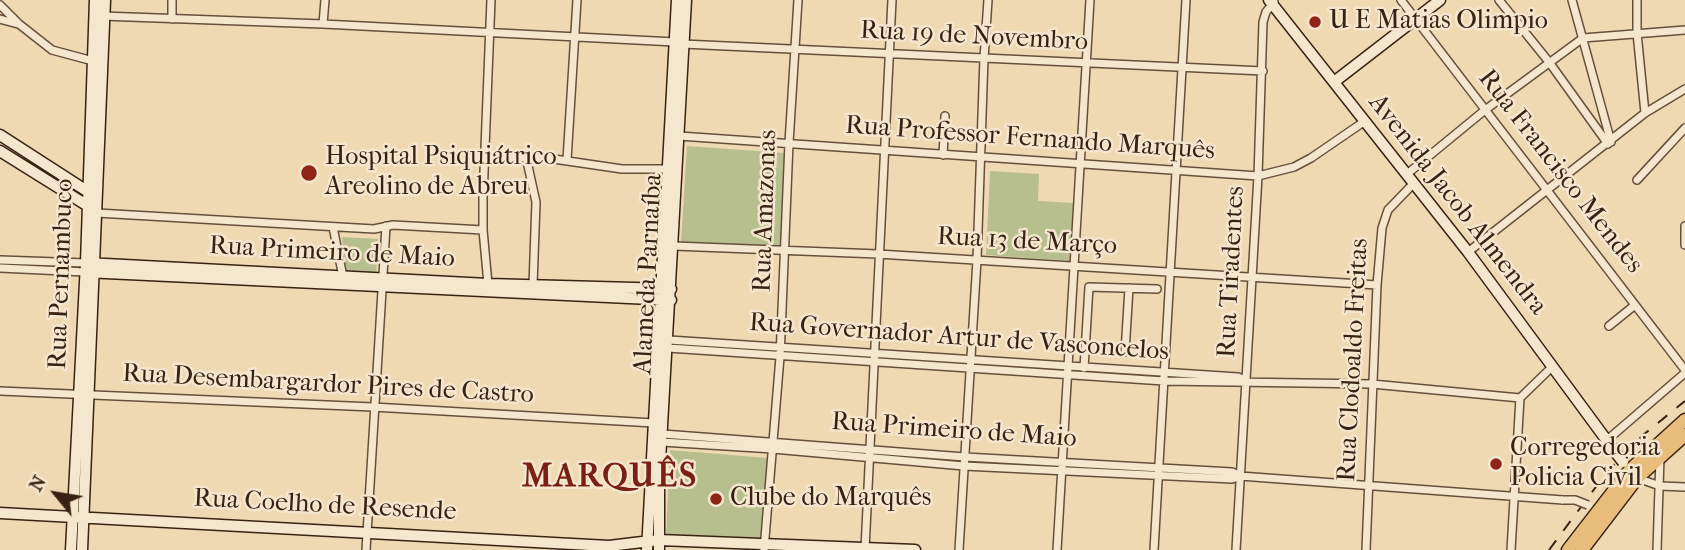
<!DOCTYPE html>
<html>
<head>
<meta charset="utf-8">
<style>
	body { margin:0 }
	#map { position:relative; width:1685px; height:550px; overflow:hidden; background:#efd9b3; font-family:"IM FELL French Canon",serif }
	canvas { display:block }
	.north { position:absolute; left:21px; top:459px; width:70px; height:70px; -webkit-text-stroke:5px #f5e6ce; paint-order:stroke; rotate:300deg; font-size:19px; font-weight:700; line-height:28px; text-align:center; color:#382213 }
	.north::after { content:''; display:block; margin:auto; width:24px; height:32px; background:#382213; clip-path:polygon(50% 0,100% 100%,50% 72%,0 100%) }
</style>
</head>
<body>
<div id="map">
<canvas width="1685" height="550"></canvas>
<div class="north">N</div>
</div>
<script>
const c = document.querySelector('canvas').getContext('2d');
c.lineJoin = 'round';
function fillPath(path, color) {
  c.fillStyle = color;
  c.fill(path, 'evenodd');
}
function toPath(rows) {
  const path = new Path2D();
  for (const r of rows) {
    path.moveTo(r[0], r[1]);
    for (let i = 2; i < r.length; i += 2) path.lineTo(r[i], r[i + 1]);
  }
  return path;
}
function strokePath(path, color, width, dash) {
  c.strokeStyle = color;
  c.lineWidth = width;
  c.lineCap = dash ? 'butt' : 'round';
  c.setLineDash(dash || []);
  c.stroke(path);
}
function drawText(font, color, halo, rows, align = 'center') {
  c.font = font + ' "IM FELL French Canon",serif';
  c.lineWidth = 5;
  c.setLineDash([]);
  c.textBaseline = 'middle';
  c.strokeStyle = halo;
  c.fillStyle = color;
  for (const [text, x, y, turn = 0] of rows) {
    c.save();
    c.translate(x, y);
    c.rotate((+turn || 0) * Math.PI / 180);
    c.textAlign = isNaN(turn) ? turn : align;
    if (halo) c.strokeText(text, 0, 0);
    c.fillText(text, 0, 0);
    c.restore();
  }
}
fillPath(toPath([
	[687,146,785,153,783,248,681,242],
	[990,171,1039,174,1038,201,1075,203,1071,261,986,255],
	[342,237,378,239,376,277,346,274],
	[670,450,768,458,761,540,666,537]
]), '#b8bf8e');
const street = toPath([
	[1401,0,1685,370],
	[1499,0,1549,62,1608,144],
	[1572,0,1611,142],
	[1637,0,1637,33,1645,113],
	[0,5,19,24,52,50,93,61],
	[102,16,323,24,675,42],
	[0,19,18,24],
	[172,19,172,0],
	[323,24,325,0],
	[683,44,1263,71],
	[679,136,1258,176,1294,167,1311,158,1365,121],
	[943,155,945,116],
	[484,157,547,158,622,169,667,169],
	[526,157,536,202,533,285],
	[567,160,577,0],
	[1407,174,1485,110,1583,38,1685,30],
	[1637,180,1685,128],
	[97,213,374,229,393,225,483,230],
	[1685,226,1685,245],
	[333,227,343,277],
	[674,246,878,254,1377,285],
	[1468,252,1645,113,1685,89],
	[0,260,86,263],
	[0,268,85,272],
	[488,284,483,230,483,197,491,0],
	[1609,326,1635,305],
	[669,340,1238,377,1246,380],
	[668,348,1164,381,1372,384,1520,398,1552,367],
	[1125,352,1129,288],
	[1084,368,1089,287,1157,289],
	[0,391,373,407,654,423],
	[663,434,965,457,1232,472,1240,476],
	[1606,441,1685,373],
	[662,442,773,449,964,466,1232,479,1240,476,1563,500],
	[1637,478,1660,486,1685,487],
	[865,549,892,0],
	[366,550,386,226],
	[764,550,780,357,789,143,798,0],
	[959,550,977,260,984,58,988,0],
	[1057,550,1090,0],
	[1154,550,1186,0],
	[1236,550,1258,176,1263,22,1266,12,1274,2],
	[1366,550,1377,285,1382,228,1388,210,1414,183],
	[1511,550,1520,398],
	[1657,550,1660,457]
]);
const secondary = toPath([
	[1269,0,1468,252,1616,453],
	[1334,82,1440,0],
	[0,135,93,195],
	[0,151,88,206],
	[86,263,488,284,671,289],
	[85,272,671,300],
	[0,513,609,546,659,540,915,550],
	[71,550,86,263,95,0],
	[82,550,105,0],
	[647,550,677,0],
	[659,550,659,479,686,0]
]);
const primary = toPath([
	[1568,550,1630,470,1685,420],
	[1582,550,1637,478,1685,435]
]);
strokePath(street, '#66503b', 10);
strokePath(secondary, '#382213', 13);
strokePath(primary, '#382213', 15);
strokePath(street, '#f5e6ce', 7);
strokePath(secondary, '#f5e6ce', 10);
strokePath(primary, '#e8bc7a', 12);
strokePath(toPath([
	[1549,550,1607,472,1643,435,1685,401]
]), '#382213', 2, [12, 12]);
const streetBridge = toPath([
	[1563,500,1575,500,1588,505]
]);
const secondaryBridge = toPath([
	[1616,453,1623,462]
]);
strokePath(streetBridge, '#66503b', 10, []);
strokePath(secondaryBridge, '#382213', 13, []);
strokePath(streetBridge, '#f5e6ce', 7);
strokePath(secondaryBridge, '#f5e6ce', 10);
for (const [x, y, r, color] of [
	[1315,22,7,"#8f2418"],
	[309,173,9,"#8f2418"],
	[1496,464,7,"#8f2418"],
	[716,499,7,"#8f2418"]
]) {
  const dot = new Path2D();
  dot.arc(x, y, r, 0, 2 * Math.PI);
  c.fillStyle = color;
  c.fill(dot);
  strokePath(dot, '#f5e6ce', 2.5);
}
drawText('26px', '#382213', '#f5e6ce', [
	["U E Matias Olimpio",1329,22],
	["Hospital Psiquiátrico",325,158],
	["Areolino de Abreu",325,188],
	["Corregedoria",1510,449],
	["Policia Civil",1510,479],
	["Clube do Marquês",730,499]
], 'left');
drawText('26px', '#382213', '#f5e6ce', [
	["Rua 19 de Novembro",974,37,3],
	["Rua Professor Fernando Marquês",1030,139,4],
	["Rua Francisco Mendes",1560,172,52],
	["Avenida Jacob Almendra",1457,205,52],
	["Rua Amazonas",766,211,-88],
	["Rua 13 de Março",1027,242,3],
	["Rua Primeiro de Maio",332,253,3],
	["Rua Tiradentes",1232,272,-87],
	["Rua Pernambuco",62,274,-88],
	["Alameda Parnaíba",649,274,-87],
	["Rua Governador Artur de Vasconcelos",959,338,4],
	["Rua Clodoaldo Freitas",1354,360,-87],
	["Rua Desembargardor Pires de Castro",328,385,3],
	["Rua Primeiro de Maio",954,431,4],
	["Rua Coelho de Resende",325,506,3]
]);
c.letterSpacing = '2px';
drawText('bold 33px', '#7a1f14', '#f5e6ce', [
	["MARQUÊS",610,478]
]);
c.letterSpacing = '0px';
</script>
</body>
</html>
